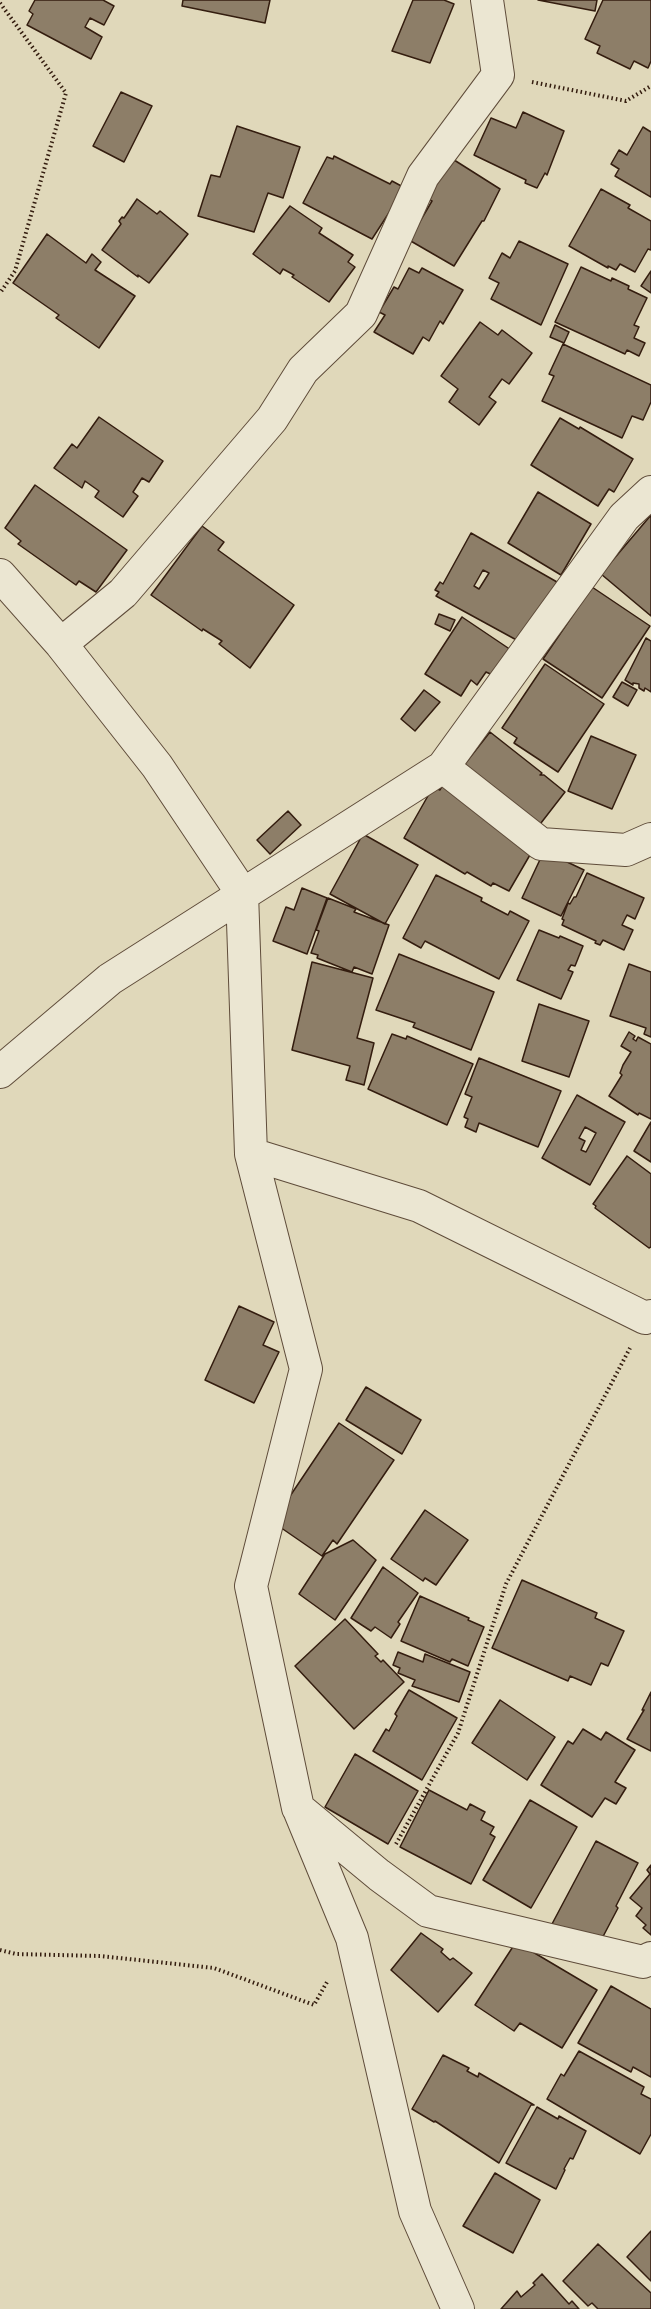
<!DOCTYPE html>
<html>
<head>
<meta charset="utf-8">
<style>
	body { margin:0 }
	canvas { display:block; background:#e0d8ba }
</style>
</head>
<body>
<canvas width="651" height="2309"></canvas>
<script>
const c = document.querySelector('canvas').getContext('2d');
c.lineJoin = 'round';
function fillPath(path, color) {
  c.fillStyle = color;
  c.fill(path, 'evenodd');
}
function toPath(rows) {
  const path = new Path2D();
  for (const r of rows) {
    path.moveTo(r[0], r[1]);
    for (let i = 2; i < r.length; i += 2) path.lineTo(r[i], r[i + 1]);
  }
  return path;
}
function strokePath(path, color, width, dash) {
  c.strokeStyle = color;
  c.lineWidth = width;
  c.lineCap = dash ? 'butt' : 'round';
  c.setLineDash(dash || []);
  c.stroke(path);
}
const building = toPath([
	[35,0,103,0,114,6,104,25,90,18,85,27,102,37,91,59,27,25,33,14,29,11,35,0],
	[183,0,270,0,265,23,182,6,183,0],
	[413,0,444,0,454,4,430,63,392,51,413,0],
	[538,0,597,0,595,11,538,0],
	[603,0,651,0,651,61,648,68,634,61,630,69,597,53,600,46,585,39,603,0],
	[121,92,152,106,124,162,93,146,121,92],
	[523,112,564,131,547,175,545,173,537,188,525,183,526,180,474,155,491,118,516,128,523,112],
	[237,126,300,147,283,198,268,193,254,232,198,216,211,175,220,177,237,126],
	[643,127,651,132,651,197,615,176,619,169,611,164,619,150,627,155,643,127],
	[334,156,390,184,392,181,405,188,372,239,303,203,327,157,333,159,334,156],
	[451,158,500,189,484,221,482,221,454,266,409,240,432,201,427,199,451,158],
	[601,189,630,205,628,208,651,221,651,250,648,249,635,272,620,264,616,270,608,266,608,268,569,246,601,189],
	[137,199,157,214,160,211,188,234,149,283,138,275,138,277,102,250,121,224,119,221,122,217,124,218,137,199],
	[290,206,322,228,319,233,353,255,348,262,355,267,329,302,292,277,294,275,283,269,280,274,253,254,290,206],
	[47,234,86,263,92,254,101,262,95,270,135,296,99,348,56,318,59,315,13,283,47,234],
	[519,241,568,264,541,325,491,299,499,283,489,278,502,253,510,258,519,241],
	[581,267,611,281,612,278,629,286,628,289,647,298,634,325,639,327,634,338,645,343,639,356,627,350,625,354,555,322,581,267],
	[409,268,419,273,422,268,463,290,443,324,440,321,429,341,423,337,413,354,374,332,385,315,379,312,394,287,398,289,409,268],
	[651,271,651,293,641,286,651,271],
	[480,322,498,335,502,330,532,353,509,384,502,379,489,397,496,402,479,425,449,402,458,389,441,376,480,322],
	[555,325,569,332,564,343,550,337,555,325],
	[563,344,651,385,651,402,643,420,632,416,622,438,542,401,554,376,549,374,563,344],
	[99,417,163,461,149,482,142,478,133,492,138,496,123,517,95,497,99,491,85,481,82,488,54,468,72,444,77,448,99,417],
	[560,418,579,429,580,427,633,459,614,492,609,489,598,506,531,465,560,418],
	[35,485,127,550,96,592,79,581,76,585,18,544,21,541,5,528,35,485],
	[538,492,591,524,561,575,508,543,538,492],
	[651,515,651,616,601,574,651,515],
	[202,526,224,542,218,550,294,605,250,668,219,644,222,641,203,629,202,631,151,595,202,526],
	[471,533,557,582,522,643,436,596,439,592,435,590,440,582,443,584,471,533],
	[483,570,489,573,479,589,474,586,483,570],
	[592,587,650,626,602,698,543,659,592,587],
	[439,614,455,620,450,631,435,624,439,614],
	[462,617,514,652,497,677,486,672,477,685,471,680,461,696,425,674,462,617],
	[646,638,651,641,651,692,645,688,644,691,639,688,639,684,633,683,633,685,625,680,646,638],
	[545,664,604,704,558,772,514,743,517,738,502,728,545,664],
	[622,682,637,690,628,706,613,697,622,682],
	[424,690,440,702,415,731,401,719,424,690],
	[490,732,542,773,540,775,544,775,565,792,534,832,457,774,490,732],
	[591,736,636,755,612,809,568,791,591,736],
	[445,781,534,848,509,891,493,883,491,886,467,872,465,874,404,838,433,787,440,790,445,781],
	[288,811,301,825,270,854,257,840,288,811],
	[363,834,418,865,385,924,330,894,363,834],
	[544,851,584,870,561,916,522,898,544,851],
	[587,873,644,898,635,919,627,915,622,925,633,930,624,950,603,940,600,945,595,943,596,941,562,925,564,920,562,919,568,903,570,904,574,897,576,897,587,873],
	[436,875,482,898,481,901,508,915,510,911,529,921,499,979,425,941,421,948,403,938,436,875],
	[302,888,327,898,307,954,273,941,286,907,294,910,302,888],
	[328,898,356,909,354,912,389,925,372,974,354,967,352,972,317,958,318,955,311,953,319,931,316,930,328,898],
	[539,930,559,938,560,936,583,946,575,966,571,965,568,970,573,972,561,999,517,980,539,930],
	[399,954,494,992,471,1050,413,1027,415,1023,376,1010,399,954],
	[312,962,373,978,357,1038,374,1043,364,1085,346,1080,350,1066,292,1050,312,962],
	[629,964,651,972,651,1037,644,1034,646,1028,610,1016,629,964],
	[539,1004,589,1021,569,1077,522,1061,539,1004],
	[629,1032,635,1036,633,1039,636,1041,638,1037,651,1044,651,1119,639,1113,638,1115,609,1096,622,1075,620,1073,623,1065,631,1052,621,1046,629,1032],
	[392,1034,406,1039,407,1036,473,1064,447,1125,368,1089,392,1034],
	[479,1058,561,1091,538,1147,479,1123,476,1132,465,1127,468,1119,464,1117,472,1097,465,1094,479,1058],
	[577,1095,625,1122,590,1185,542,1158,577,1095],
	[585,1127,596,1133,586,1152,581,1150,585,1141,579,1138,585,1127],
	[651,1122,651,1162,634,1151,651,1122],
	[627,1156,651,1174,651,1247,649,1248,595,1208,596,1206,593,1204,627,1156],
	[239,1306,274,1322,263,1345,279,1352,254,1403,205,1380,239,1306],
	[366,1387,421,1420,402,1454,346,1420,366,1387],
	[339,1423,394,1460,337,1544,333,1540,322,1556,277,1525,280,1511,339,1423],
	[425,1510,468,1540,436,1585,425,1578,423,1581,391,1559,425,1510],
	[353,1540,376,1560,335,1620,299,1594,325,1554,353,1540],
	[383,1567,418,1593,398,1622,400,1624,391,1638,375,1627,371,1631,351,1618,383,1567],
	[522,1580,597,1613,595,1618,624,1631,608,1666,601,1663,591,1685,570,1676,568,1681,492,1648,522,1580],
	[420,1596,469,1618,468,1620,484,1627,468,1666,452,1659,450,1662,401,1641,420,1596],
	[345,1619,378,1654,375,1656,381,1662,383,1660,404,1682,354,1729,295,1666,345,1619],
	[398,1652,423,1662,425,1654,470,1672,459,1702,412,1686,415,1680,398,1673,400,1668,393,1665,398,1652],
	[409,1690,457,1718,422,1780,373,1751,386,1729,389,1731,397,1716,395,1714,409,1690],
	[651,1692,651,1751,627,1739,644,1710,642,1710,651,1692],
	[500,1700,555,1737,527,1780,472,1743,500,1700],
	[583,1729,601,1740,606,1732,635,1750,615,1782,626,1788,616,1804,605,1798,592,1817,541,1785,568,1741,573,1744,583,1729],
	[355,1754,418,1791,388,1844,325,1807,355,1754],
	[429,1790,467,1810,470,1804,485,1812,481,1820,494,1827,490,1834,495,1837,471,1884,400,1847,429,1790],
	[530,1800,577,1827,531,1908,483,1880,530,1800],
	[596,1841,638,1863,616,1906,618,1908,597,1948,552,1924,596,1841],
	[651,1865,651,1935,643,1928,646,1925,636,1916,642,1908,630,1898,650,1874,647,1870,651,1865],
	[421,1933,443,1949,441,1952,450,1960,453,1958,472,1973,438,2012,391,1970,421,1933],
	[516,1942,597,1990,562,2048,520,2023,514,2031,475,2005,516,1942],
	[611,1986,651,2009,651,2077,633,2067,631,2072,578,2043,611,1986],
	[579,2051,644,2087,641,2094,651,2099,651,2134,640,2154,547,2099,561,2074,564,2076,579,2051],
	[443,2055,469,2068,467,2071,478,2077,479,2073,534,2105,531,2105,499,2163,435,2121,434,2122,412,2109,443,2055],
	[537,2107,558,2119,559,2116,586,2131,573,2159,570,2158,564,2169,565,2170,556,2189,506,2163,537,2107],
	[495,2173,540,2200,513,2253,463,2226,495,2173],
	[651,2231,651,2281,627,2257,651,2231],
	[598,2244,651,2293,651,2309,598,2309,592,2303,588,2306,563,2281,598,2244],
	[542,2274,569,2304,572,2301,579,2309,501,2309,517,2291,521,2297,535,2285,533,2283,542,2274]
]);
fillPath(building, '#8d7e68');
strokePath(building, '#341d0f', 1.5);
const minor = toPath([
	[0,575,61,644,157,766,242,893,251,1154,306,1369,251,1586,298,1808,379,1875,428,1911,643,1962,651,1958],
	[61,644,123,593,272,419,303,370,361,314,423,176,498,75,487,0],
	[443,767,541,844,626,850,651,839],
	[0,1072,110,979,443,767,624,517,651,492],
	[251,1154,419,1206,645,1318,651,1316],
	[300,1812,352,1938,415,2211,458,2309]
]);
strokePath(minor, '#5f4c3a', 34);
strokePath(toPath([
	[0,3,66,93,15,271,0,293],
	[532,82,626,101,651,86],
	[396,1844,458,1733,506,1584,630,1348],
	[0,1950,16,1954,100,1956,214,1968,314,2005,327,1982]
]), '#341d0f', 4, [1.5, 3]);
strokePath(minor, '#ebe6d2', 32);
</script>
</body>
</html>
